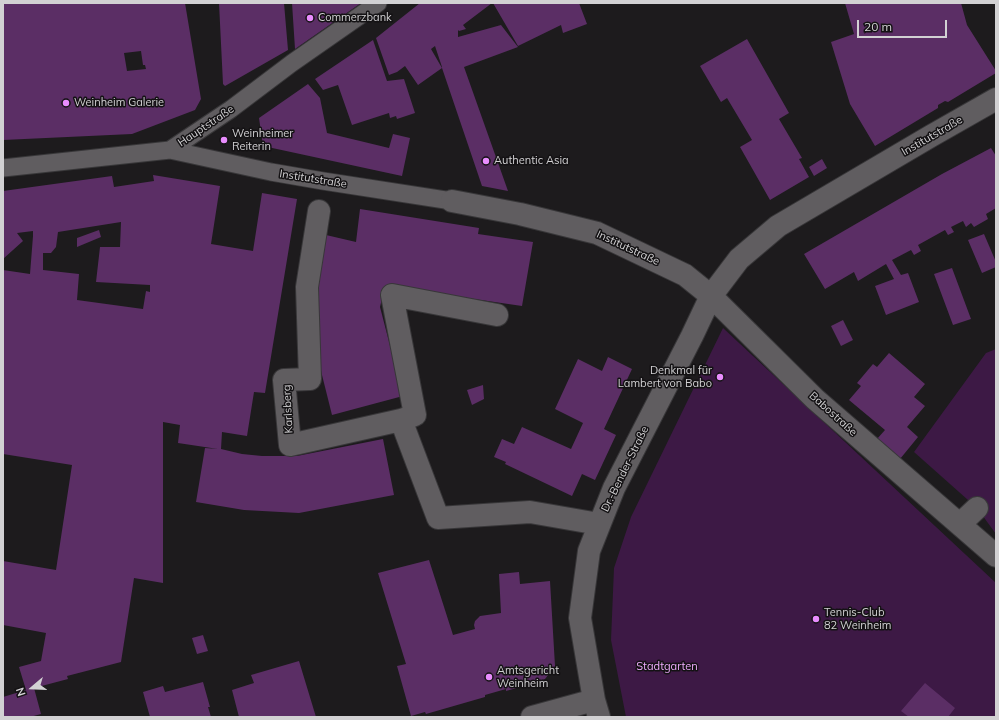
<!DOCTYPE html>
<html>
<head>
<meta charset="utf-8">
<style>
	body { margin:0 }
	#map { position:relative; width:999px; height:720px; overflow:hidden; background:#1d1b1d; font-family:Mulish,sans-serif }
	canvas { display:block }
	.frame { position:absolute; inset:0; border:4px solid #d2d1d3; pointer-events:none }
	.north { position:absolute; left:12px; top:668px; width:40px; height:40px; -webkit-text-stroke:3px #141214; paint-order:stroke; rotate:251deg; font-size:11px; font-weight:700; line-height:16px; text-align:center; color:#d2d1d3 }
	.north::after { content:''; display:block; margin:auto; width:14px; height:18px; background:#d2d1d3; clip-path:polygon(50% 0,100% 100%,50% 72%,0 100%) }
	.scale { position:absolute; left:857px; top:20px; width:90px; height:18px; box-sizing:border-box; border:2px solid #d2d1d3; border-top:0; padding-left:5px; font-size:12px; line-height:14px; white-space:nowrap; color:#d2d1d3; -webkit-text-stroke:3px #141214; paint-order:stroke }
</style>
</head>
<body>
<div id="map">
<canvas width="999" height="720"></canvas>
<div class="frame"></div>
<div class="north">N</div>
<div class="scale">20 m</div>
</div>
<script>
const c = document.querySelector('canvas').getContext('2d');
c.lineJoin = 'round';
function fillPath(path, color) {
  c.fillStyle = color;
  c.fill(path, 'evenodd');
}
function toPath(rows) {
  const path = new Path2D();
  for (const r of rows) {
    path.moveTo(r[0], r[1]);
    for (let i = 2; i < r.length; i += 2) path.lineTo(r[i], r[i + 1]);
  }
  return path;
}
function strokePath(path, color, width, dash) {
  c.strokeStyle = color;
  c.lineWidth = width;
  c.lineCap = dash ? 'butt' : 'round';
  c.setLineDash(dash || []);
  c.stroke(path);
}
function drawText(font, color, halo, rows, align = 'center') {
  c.font = font + ' Mulish,sans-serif';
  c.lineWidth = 3;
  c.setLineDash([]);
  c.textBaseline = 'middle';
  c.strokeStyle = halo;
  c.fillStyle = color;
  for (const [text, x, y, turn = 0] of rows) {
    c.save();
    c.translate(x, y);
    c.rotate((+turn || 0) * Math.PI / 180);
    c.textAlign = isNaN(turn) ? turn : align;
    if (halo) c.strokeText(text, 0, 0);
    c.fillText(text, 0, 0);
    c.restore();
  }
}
fillPath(toPath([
	[723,328,996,583,996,717,626,717,611,640,614,568,631,517],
	[996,349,996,534,977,508,914,452,986,353]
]), '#3d1945');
fillPath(toPath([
	[3,3,185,3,201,99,195,110,132,134,3,140],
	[141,51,143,65,145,65,146,69,127,71,124,53],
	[219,3,284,3,288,50,225,86,223,84],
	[292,3,361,3,295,49],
	[420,3,492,3,463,25,466,29,459,31,458,30,458,37,501,25,518,47,464,67,508,191,482,186,442,68,418,85,405,66,397,72,389,75,376,38],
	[435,46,442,67,442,68,431,49],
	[493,3,579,3,587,24,563,33,561,25,518,46],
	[845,3,961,3,967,25,996,71,996,73,948,102,945,101,938,105,938,108,875,146,850,104,831,42,854,34],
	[747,39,789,113,779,119,802,158,799,159,809,177,770,200,740,147,752,140,727,98,721,102,700,66],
	[373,40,387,81,404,79,415,113,397,119,396,116,390,118,389,113,352,125,338,85,323,90,315,79],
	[308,84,320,98,327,133,389,148,393,134,410,138,402,176,263,146,259,118],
	[991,148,996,156,996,208,986,214,988,219,974,227,971,223,966,227,963,221,951,227,954,232,948,235,945,230,918,245,921,251,914,255,911,250,892,260,901,275,908,273,919,302,886,315,875,286,894,279,886,264,858,281,854,272,825,289,804,254,942,174],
	[822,159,827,168,814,176,809,167],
	[153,175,220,186,211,244,253,251,262,193,297,199,265,393,254,392,247,436,222,432,221,449,242,454,262,456,297,456,383,439,394,495,299,513,244,510,196,502,205,448,218,449,178,443,180,425,163,422,163,583,134,578,121,662,67,676,68,679,34,688,41,714,30,717,3,717,3,697,26,690,19,667,41,661,46,633,3,625,3,561,56,570,72,465,3,454,3,270,30,274,33,236,33,231,17,233,23,241,3,259,3,191,112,176,114,187,154,181],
	[121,222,120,247,100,247,96,282,150,285,150,292,146,291,143,309,77,300,79,274,43,270,43,253,51,253,56,247,58,232],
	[360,209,479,228,478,234,533,242,522,306,385,286,380,307,403,396,332,415,317,355,313,291,326,235,356,242],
	[99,230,101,237,77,247,77,238],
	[984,234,996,262,996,267,982,273,968,240],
	[952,268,971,319,953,325,934,274],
	[843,320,853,340,841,346,831,326],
	[889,353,925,384,914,397,925,406,907,427,918,437,900,459,877,439,885,430,849,400,861,386,857,383,873,364,877,367],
	[608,357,632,369,604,429,616,435,595,480,582,474,572,496,505,464,506,462,494,457,502,439,514,444,522,427,571,449,583,423,555,409,578,359,602,371],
	[483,385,484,399,472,405,467,390],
	[429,560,453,635,475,629,474,625,475,621,480,616,501,613,499,574,519,572,520,584,550,581,555,666,545,679,523,685,524,686,506,691,506,689,485,695,485,697,426,714,425,712,411,716,397,666,406,664,378,573],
	[203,635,208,651,197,654,192,638],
	[299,661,316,717,239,717,232,690,254,683,251,675],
	[203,682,210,707,208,707,211,717,150,717,143,692,163,686,165,692],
	[925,683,955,708,948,717,909,717,901,711]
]), '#5b2e65');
const pedestrian = toPath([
	[170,150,271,172,323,181,452,201],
	[3,168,170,150,231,109,292,63,378,3]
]);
const minor = toPath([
	[452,201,520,214,597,233,685,275,711,296,815,399,996,556],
	[319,211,307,287,310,379,284,380,290,445,401,420,438,518,530,512,599,524],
	[401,420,415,415,392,295,497,315],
	[960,524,977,508],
	[532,717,594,700],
	[599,717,594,700,580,618,589,551,614,488,692,336,711,296,739,259,778,226,931,136,996,99]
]);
strokePath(pedestrian, '#383739', 19);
strokePath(minor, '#383739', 24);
strokePath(pedestrian, '#605d60', 17);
strokePath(minor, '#605d60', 22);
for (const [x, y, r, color] of [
	[310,18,4,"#e98dfe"],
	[66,103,4,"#e98dfe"],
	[224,140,4,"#e98dfe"],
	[486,161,4,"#e98dfe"],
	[720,377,4,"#e98dfe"],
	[816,619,4,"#e98dfe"],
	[489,677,4,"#e98dfe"]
]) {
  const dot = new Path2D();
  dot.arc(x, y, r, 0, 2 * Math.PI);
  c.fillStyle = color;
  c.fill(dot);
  strokePath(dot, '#141214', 1.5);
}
drawText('11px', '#d2d1d3', '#141214', [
	["Commerzbank",318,18],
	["Weinheim Galerie",74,103],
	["Weinheimer",232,134],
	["Reiterin",232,147],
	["Authentic Asia",494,161],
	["Denkmal für",712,371,"right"],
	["Lambert von Babo",712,384,"right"],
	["Tennis-Club",824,613],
	["82 Weinheim",824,626],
	["Amtsgericht",497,671],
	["Weinheim",497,684]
], 'left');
drawText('11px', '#d2d1d3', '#141214', [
	["Hauptstraße",206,126,-34],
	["Institutstraße",932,136,-30],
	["Institutstraße",313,179,9],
	["Institutstraße",628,248,25],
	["Karlsberg",288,409,-93],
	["Babostraße",833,414,42],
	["Dr.-Bender-Straße",625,469,-64]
]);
drawText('11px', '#efacfe', '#141214', [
	["Stadtgarten",667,667]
]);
</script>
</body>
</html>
